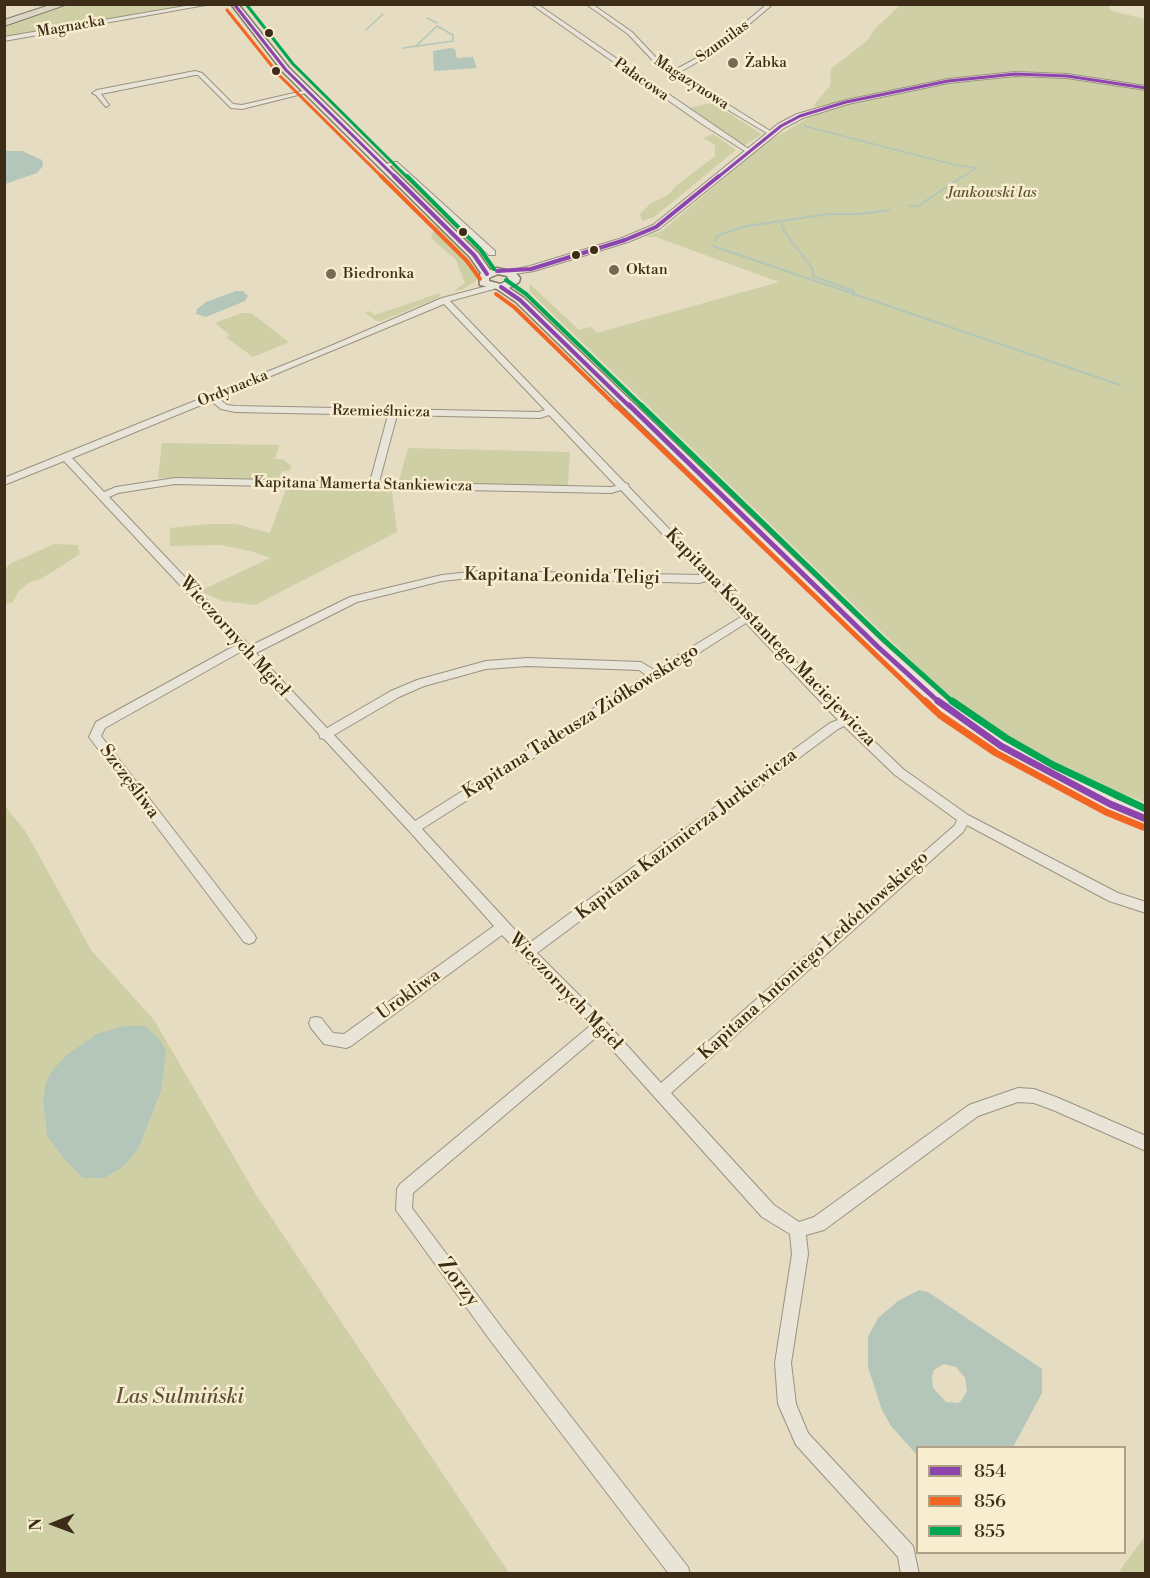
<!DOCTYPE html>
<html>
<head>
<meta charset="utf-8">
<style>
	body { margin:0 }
	#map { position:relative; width:1150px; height:1578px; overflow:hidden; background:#e5dcc2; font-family:"Libre Bodoni",serif }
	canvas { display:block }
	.frame { position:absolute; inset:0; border:6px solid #3c2c18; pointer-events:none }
	.legend { position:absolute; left:916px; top:1446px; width:210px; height:108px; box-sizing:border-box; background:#f8edce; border:2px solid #ada085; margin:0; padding:8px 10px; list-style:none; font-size:18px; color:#3c2c18 }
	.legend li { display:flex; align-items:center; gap:12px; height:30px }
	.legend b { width:30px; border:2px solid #ada085 }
	.north { position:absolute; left:24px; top:1494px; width:60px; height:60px; -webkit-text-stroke:4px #f8edce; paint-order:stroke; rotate:269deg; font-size:16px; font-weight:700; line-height:24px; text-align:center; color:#3c2c18 }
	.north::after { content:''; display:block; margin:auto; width:21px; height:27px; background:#3c2c18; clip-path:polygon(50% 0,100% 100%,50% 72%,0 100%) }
</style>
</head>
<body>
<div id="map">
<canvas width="1150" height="1578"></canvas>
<div class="frame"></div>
<ul class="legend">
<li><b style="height:8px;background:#8e44ad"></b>854</li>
<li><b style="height:8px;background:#f26522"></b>856</li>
<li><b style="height:8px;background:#00a651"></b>855</li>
</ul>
<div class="north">N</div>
</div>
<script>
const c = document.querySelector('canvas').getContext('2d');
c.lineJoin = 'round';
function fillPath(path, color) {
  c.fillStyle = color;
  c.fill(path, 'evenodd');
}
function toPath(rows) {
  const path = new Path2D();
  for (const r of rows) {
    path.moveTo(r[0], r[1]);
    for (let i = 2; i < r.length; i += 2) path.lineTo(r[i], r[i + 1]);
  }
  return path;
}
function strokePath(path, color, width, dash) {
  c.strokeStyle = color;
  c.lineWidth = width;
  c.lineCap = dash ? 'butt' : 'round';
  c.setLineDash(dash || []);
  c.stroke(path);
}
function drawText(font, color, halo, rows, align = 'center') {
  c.font = font + ' "Libre Bodoni",serif';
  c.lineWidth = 5;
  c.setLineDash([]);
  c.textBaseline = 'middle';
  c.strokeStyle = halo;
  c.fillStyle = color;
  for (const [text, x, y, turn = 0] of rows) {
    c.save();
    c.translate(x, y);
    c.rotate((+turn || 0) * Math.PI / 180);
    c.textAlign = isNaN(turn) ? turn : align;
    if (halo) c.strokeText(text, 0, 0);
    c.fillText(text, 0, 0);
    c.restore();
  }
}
fillPath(toPath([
	[71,5,194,5,5,37,4,26],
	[900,5,1108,5,1111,11,1145,19,1145,802,1117,792,1049,760,1005,734,942,690,529,291,530,284,579,330,591,327,597,333,779,282,656,237,644,237,662,231,765,143,819,112,814,105,830,86,831,69,868,40,874,30],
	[712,103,762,134,742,147,685,109],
	[713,134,736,150,654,217,642,221,640,214,651,203,668,195,677,185,715,156,715,145,703,138],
	[390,167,397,167,479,247,477,252,469,246,464,235,454,226,442,219],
	[436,224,481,272,475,282,463,289,454,291,465,283,456,260,431,238],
	[440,293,439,298,381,321,377,321,365,313,369,311,375,315],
	[242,313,251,313,289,342,253,357,227,338,229,334,215,323],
	[162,443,279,445,275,459,283,459,291,466,290,471,282,471,278,479,158,478],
	[408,448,570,452,568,486,399,481],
	[286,489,392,491,397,532,255,605,222,601,200,591,270,558,251,551,220,545,170,546,170,528,208,524,236,524,270,533],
	[54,544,77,545,80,554,41,579,30,582,19,591,13,602,5,604,5,569,10,564],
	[4,805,26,832,91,950,154,1020,255,1193,509,1573,5,1573],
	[161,1091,139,1148,124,1166,64,1159,47,1136,43,1100],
	[1145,1536,1145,1573,1118,1573]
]), '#cecfa4');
fillPath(toPath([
	[450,48,455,49,457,58,473,57,477,68,434,71,433,51],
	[5,151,22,151,42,160,43,166,37,173,5,184],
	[243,291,248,296,245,301,206,317,196,314,197,309,206,302,236,291],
	[124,1026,145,1026,160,1040,166,1051,161,1091,139,1148,124,1166,104,1178,83,1178,64,1159,47,1136,43,1100,46,1083,51,1072,67,1055,97,1034],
	[919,1290,928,1292,1042,1369,1042,1393,1013,1447,918,1448,917,1455,891,1426,882,1410,868,1367,868,1337,878,1318,898,1301],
	[944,1364,956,1367,965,1378,967,1391,962,1400,958,1403,946,1402,933,1388,932,1376,934,1370]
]), '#b3c6b9');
strokePath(toPath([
	[427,18,437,23],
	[366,30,383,14],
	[403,48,453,41,453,35,437,26,416,46],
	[804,126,955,165,976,168,961,178]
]), '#b3c6b9', 1.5);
strokePath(toPath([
	[910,206,918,206,963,176],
	[781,222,784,231,812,268,813,276,854,291,853,295],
	[715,241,718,235,747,226,829,214,860,214,889,210],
	[713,246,1120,385]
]), '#b3c6b9', 2);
const minor = toPath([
	[197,4,211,4,4,41,4,37,197,4],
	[531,4,537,4,753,152,748,153,702,124,531,4],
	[586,4,592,4,632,32,662,64,673,71,715,48,767,4,773,4,719,50,678,73,775,134,770,135,670,75,658,66,628,34,586,4],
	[195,71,202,73,233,104,242,105,307,90,310,92,242,109,231,108,198,75,195,75,101,94,109,105,106,107,96,95,92,93,97,90,195,71],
	[393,162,397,162,495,251,495,255,489,255,394,165,383,168,380,166,393,162],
	[491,285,495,287,494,289,450,301,625,483,628,484,629,487,850,718,903,769,968,815,1118,893,1146,902,1146,913,1109,901,967,825,963,832,671,1093,774,1205,799,1222,814,1217,969,1105,1018,1088,1034,1089,1056,1097,1146,1136,1146,1151,1053,1110,1034,1103,1018,1102,978,1116,824,1230,806,1235,808,1254,791,1363,796,1404,808,1433,913,1546,919,1574,901,1574,898,1557,796,1445,778,1404,775,1363,792,1254,790,1234,762,1217,599,1035,413,1193,412,1208,502,1328,688,1567,690,1574,669,1574,490,1340,396,1210,397,1189,400,1184,590,1026,502,935,351,1046,346,1048,324,1044,311,1028,309,1023,311,1018,316,1017,321,1018,333,1033,344,1034,494,926,410,832,324,739,320,738,319,734,242,651,105,728,101,736,254,934,256,938,254,942,249,944,244,942,89,737,96,722,236,645,64,461,4,485,4,478,326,348,442,298,491,285],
	[444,304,545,410,539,412,235,406,227,405,218,398,444,304],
	[211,401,221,409,235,412,388,415,370,482,175,478,116,487,104,492,72,458,211,401],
	[397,415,540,418,549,415,616,486,611,487,379,482,397,415],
	[175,484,611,493,621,490,701,575,479,571,442,575,350,597,250,646,109,497,118,493,175,484],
	[479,577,699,583,707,581,741,617,654,670,641,662,527,658,486,661,417,680,391,691,327,728,256,653,357,602,442,581,479,577],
	[746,623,838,720,830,723,528,944,422,829,746,623],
	[527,666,639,670,646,675,415,821,334,735,399,697,424,686,486,669,527,666],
	[844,726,895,775,957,820,955,825,661,1083,605,1021,537,953,838,729,844,726]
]);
const tertiary = toPath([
	[1015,72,1067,74,1146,86,1146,90,1067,78,1015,76,948,83,848,104,803,118,784,128,659,229,628,242,534,271,508,275,503,272,530,266,622,238,653,225,778,124,797,114,846,100,948,79,1015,72]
]);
const secondary = toPath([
	[231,4,238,4,289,68,478,253,490,270,497,268,515,272,520,278,519,282,509,288,524,298,883,643,951,704,1007,742,1116,799,1146,812,1146,826,1104,809,1043,777,995,750,941,712,873,651,516,302,497,289,480,285,479,276,481,273,470,257,283,72,231,4],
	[498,274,507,276,509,280,500,284,489,281,489,278,498,274]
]);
const motorway = toPath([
	[53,4,68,4,4,26,4,20,53,4]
]);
strokePath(minor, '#9a9282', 2);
strokePath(tertiary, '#9a9282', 2);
strokePath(secondary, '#817b6b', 3);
strokePath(motorway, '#817b6b', 2);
fillPath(minor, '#e9e4d8');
fillPath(tertiary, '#e9e4d8');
fillPath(secondary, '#e9e4d8');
fillPath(motorway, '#dcd5c3');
strokePath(toPath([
	[234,4,286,70,396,178],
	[717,178,781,126,800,116,846,102,948,81,1015,74,1067,76,1146,88]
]), '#8e44ad', 3);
strokePath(toPath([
	[394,176,474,255,487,274],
	[497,271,531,269,625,240,656,227,719,176],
	[501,287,520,300,630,407]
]), '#8e44ad', 4);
strokePath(toPath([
	[629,405,878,647,940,703]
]), '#8e44ad', 5);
strokePath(toPath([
	[938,701,1001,746,1110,804,1146,819]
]), '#8e44ad', 7);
strokePath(toPath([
	[227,10,280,76,383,178]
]), '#f26522', 3);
strokePath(toPath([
	[381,176,467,261,480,279],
	[496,294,514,307,617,407]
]), '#f26522', 4);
strokePath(toPath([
	[616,405,926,703]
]), '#f26522', 5);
strokePath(toPath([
	[925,701,940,715,996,753,1106,812,1143,827]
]), '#f26522', 7);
strokePath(toPath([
	[246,4,293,64,408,178]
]), '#00a651', 3);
strokePath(toPath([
	[407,176,480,249,494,269],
	[506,280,526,294,643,407]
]), '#00a651', 4);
strokePath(toPath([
	[641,405,884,640,954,703]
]), '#00a651', 5);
strokePath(toPath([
	[952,701,1006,738,1053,765,1146,809]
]), '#00a651', 7);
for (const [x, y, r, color] of [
	[269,33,5,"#3c2c18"],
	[733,63,6,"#776a54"],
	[276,71,5,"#3c2c18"],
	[463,232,5,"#3c2c18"],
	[594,250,5,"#3c2c18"],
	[576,255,5,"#3c2c18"],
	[614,270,6,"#776a54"],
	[331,274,6,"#776a54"]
]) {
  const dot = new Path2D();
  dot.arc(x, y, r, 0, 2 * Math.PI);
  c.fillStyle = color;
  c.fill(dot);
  strokePath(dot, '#f8edce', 2);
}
drawText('15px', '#3c2c18', '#f8edce', [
	["Magnacka",71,27,-10],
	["Szumilas",723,42,-36],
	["Pałacowa",641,80,35],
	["Magazynowa",691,83,33],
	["Ordynacka",233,389,-22],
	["Rzemieślnicza",381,412,1],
	["Kapitana Mamerta Stankiewicza",363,485,1]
]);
drawText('15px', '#3c2c18', '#f8edce', [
	["Żabka",745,63],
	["Oktan",626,270],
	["Biedronka",343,274]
], 'left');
drawText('italic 15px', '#5c5235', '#f8edce', [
	["Jankowski las",992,193]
]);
drawText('18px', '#3c2c18', '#f8edce', [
	["Kapitana Leonida Teligi",562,577,1],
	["Wieczornych Mgieł",234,637,48],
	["Kapitana Konstantego Maciejewicza",770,638,46],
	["Kapitana Tadeusza Ziółkowskiego",581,722,-32],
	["Szczęśliwa",129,782,53],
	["Kapitana Kazimierza Jurkiewicza",687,835,-37],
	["Kapitana Antoniego Ledóchowskiego",814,956,-42],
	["Wieczornych Mgieł",565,992,46],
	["Urokliwa",409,995,-36]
]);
drawText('21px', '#3c2c18', '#f8edce', [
	["Zorzy",458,1283,53]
]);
drawText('italic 21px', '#5c5235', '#f8edce', [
	["Las Sulmiński",180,1398]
]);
</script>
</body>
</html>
